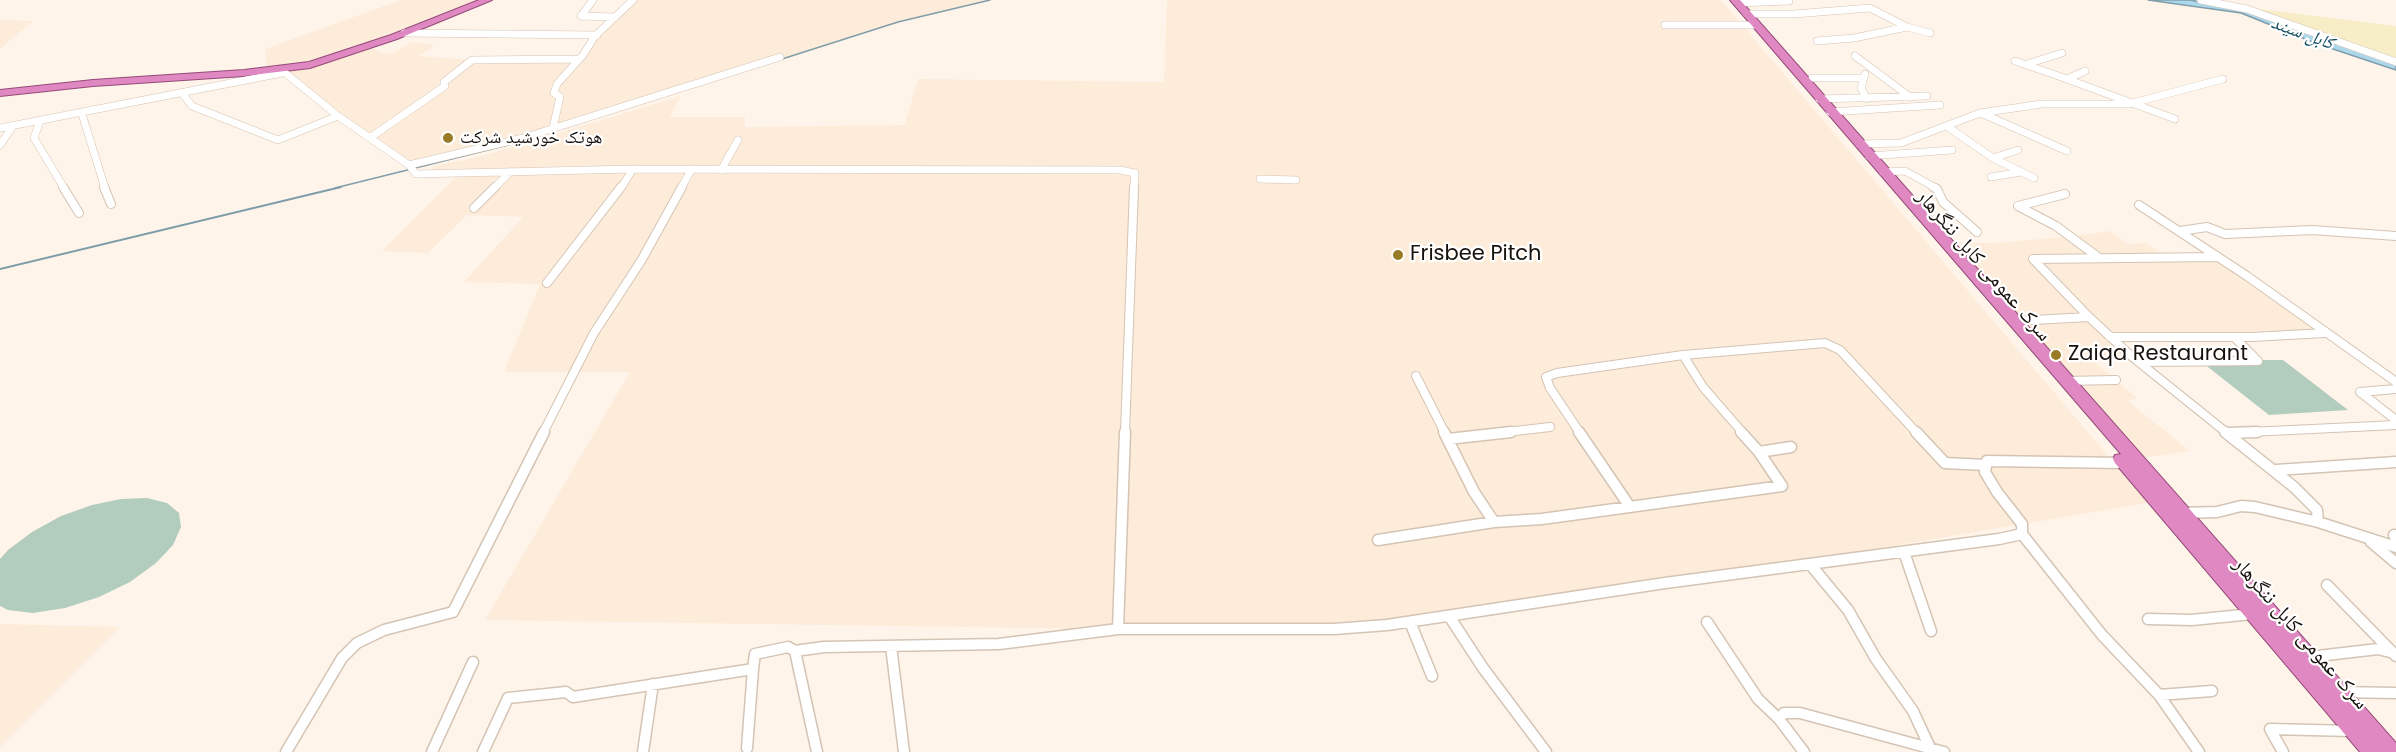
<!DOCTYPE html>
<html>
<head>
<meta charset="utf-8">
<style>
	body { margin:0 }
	canvas { display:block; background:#fff4ea }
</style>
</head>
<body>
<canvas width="2396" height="752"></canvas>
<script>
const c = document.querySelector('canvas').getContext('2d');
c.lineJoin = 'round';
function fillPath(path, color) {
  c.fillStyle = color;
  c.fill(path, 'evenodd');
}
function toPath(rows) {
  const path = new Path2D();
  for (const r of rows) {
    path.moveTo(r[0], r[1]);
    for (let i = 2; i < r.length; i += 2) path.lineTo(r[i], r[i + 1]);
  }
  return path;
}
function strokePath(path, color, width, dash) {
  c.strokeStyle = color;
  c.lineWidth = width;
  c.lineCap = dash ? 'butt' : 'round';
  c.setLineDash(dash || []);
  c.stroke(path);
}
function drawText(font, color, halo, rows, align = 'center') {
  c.font = font + ' Poppins,"Noto Naskh Arabic",sans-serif';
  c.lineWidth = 4.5;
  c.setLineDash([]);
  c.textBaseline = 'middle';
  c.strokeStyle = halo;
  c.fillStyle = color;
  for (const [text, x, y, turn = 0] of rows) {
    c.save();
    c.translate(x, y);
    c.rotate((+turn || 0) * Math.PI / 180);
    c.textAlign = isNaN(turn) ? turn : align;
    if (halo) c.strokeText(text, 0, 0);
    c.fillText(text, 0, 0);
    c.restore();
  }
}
fillPath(toPath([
	[401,0,487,0,369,47,385,54,393,53,412,42,435,45,419,56,472,60,579,59,595,36,633,0,990,0,898,22,492,150,413,169,284,72,267,71,265,49],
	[1167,0,1721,0,2148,503,1375,633,485,620,630,372,504,372,540,284,464,282,523,217,467,215,428,253,382,251,463,170,433,171,434,166,479,157,681,96,670,117,745,117,745,127,905,125,918,79,1164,82],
	[0,20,33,21,0,49],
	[2110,231,2128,244,2146,243,2166,257,2214,257,2325,333,2109,335,2131,358,2095,362,2137,398,2128,401,2190,451,2135,459,1944,243,1995,243,2075,236],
	[0,624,120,627,0,747]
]), '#feecda');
fillPath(toPath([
	[2199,360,2283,360,2348,410,2269,415],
	[147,498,167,503,179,513,181,527,173,545,156,563,130,582,99,597,65,608,33,613,8,610,0,606,0,559,8,550,32,532,61,516,92,505,121,499]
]), '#b2ccbe');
fillPath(toPath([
	[2259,9,2396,26,2396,65,2248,11]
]), '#f7edc7');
const water = toPath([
	[2148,0,2190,0,2248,11,2396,65,2396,70,2315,43,2241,13,2148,0]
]);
fillPath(water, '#acd8ed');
strokePath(water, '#809daa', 1.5);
strokePath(toPath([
	[782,59,898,22,990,0],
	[335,188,516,143]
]), '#809daa', 1.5);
strokePath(toPath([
	[0,269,341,187]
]), '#809daa', 2);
const minorFar2 = toPath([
	[2201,0,2247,9,2396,62],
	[1738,3,1789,1],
	[1747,14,1794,14,1870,8,1907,27,1930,33],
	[581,16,615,17],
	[581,16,593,0],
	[1665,25,1756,25],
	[404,33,597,35],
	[1817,41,1854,38,1907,27],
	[1855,56,1910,97],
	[2015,61,2067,79],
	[2027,64,2062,53],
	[275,70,284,72,338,116,409,165,416,174,633,169,1120,170,1135,173,1134,188],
	[2085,71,2067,79,2175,119],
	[1865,74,1861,88,1867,99],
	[1812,78,1863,78],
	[182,93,192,106,278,140,338,116],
	[1819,99,1927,96],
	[1830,112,1940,105],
	[1981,113,2067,151],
	[82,114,105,188],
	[40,121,34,138,64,188],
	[1948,127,1993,158,2034,178],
	[0,128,282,73],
	[553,128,560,97,554,93,557,84,583,55,595,36,633,0],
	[371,137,445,86,444,82,472,60,579,59],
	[1859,144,1901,143,1980,113,2042,104,2129,104,2223,79],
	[0,145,13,126],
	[1869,156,1952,150],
	[1993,158,2018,150],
	[409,165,523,138,780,57],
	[721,170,738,140],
	[1883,172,1905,171,1936,188],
	[1991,177,2021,172],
	[1260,179,1296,180],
	[494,188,510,172],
	[621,188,633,169],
	[681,188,692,169]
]);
const minorFar1 = toPath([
	[63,187,79,213],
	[104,187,111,204],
	[1933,187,1937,189,1943,202,1977,232],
	[2065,194,2018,206,2056,226,2098,257],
	[2139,205,2247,276,2396,382],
	[474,208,495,187],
	[2180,231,2207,227,2225,234,2312,230,2396,236],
	[2218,257,2033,259,2089,317,2130,355,2227,433],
	[547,283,621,187],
	[2014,321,2089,317],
	[2110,337,2252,337,2325,333],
	[1683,355,1703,387,1743,433],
	[2139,362,2258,361,2234,337],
	[1416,376,1445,433],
	[2065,381,2116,380],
	[2396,389,2360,392,2396,420],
	[543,433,594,333,641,261,682,187],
	[1125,433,1134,187],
	[1498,433,1550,427],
	[1580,433,1550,388,1546,377,1557,373,1683,355,1825,343,1840,350,1917,433],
	[2228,433,2396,425]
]);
const minor = toPath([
	[1444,432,1474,492,1494,522],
	[1579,432,1630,507],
	[1916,432,1945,463,1986,465],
	[2225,432,2294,487,2317,510,2318,522],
	[2228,433,2257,432],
	[1448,439,1511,432],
	[1759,452,1791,447],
	[2276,470,2396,462],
	[2181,513,2217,512,2241,506,2255,507,2318,522,2396,547],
	[2022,534,2102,635,2159,695,2199,752],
	[2396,535,2394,535,2396,539],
	[1378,540,1494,522,1542,519,1782,486,1759,452,1741,432],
	[2371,542,2396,563],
	[1904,552,1931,631],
	[1810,564,1848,610,1876,659,1913,711,1932,752],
	[2327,585,2396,656],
	[1449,616,1483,668,1546,752],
	[2148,619,2192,620,2252,614],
	[1410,622,1432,676],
	[1707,622,1758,699,1779,719],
	[1118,629,1125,432],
	[891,646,904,752],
	[795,651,817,752],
	[2309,657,2378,649,2390,652],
	[2338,692,2396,693],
	[2159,695,2212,691],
	[747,748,753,669],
	[286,752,342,658,357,643,384,630,453,612,544,432],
	[432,752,473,662],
	[483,752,508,698,566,692,573,697,753,669,755,654,788,647,795,651,824,647,999,644,1118,629,1334,629,1387,625,1665,583,1999,539,2022,534,2022,524,1997,492,1985,472,1987,461,2124,463],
	[643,752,653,684],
	[1804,752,1779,719,1784,713,1800,713,1944,752],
	[2283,752,2270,729,2352,731]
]);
const trunk = toPath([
	[479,0,492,0,397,39,310,68,244,76,93,86,0,96,0,90,93,80,244,70,309,62,391,35,479,0],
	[1730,0,1740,0,2396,743,2396,752,2360,752,2115,463,2113,459,2115,455,2121,454,1730,0]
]);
strokePath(minorFar2, '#d4c4b4', 8);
strokePath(minorFar1, '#d4c4b4', 10);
strokePath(minor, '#d4c4b4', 13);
strokePath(trunk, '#944b78', 2);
strokePath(minorFar2, '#fff', 7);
strokePath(minorFar1, '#fff', 8);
strokePath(minor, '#fff', 10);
fillPath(trunk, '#df88c2');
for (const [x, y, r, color] of [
	[448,138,6,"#9a7b25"],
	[1398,255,6,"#9a7b25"],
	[2056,355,6,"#9a7b25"]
]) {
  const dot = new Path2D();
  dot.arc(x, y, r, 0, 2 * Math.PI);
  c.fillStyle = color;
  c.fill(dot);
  strokePath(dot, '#fff', 2);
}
drawText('italic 18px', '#164f65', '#fff', [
	["کابل سيند",2302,34,20]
]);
drawText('18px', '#18120d', '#fff', [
	["هوتک خورشید شرکت",460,138]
], 'left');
drawText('21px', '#18120d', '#fff', [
	["Frisbee Pitch",1410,255],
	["Zaiqa Restaurant",2068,355]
], 'left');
drawText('21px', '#18120d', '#fff', [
	["سرک عمومی کابل ننگرهار",1983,266,49],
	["سرک عمومی کابل ننگرهار",2300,634,49]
]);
</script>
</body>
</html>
